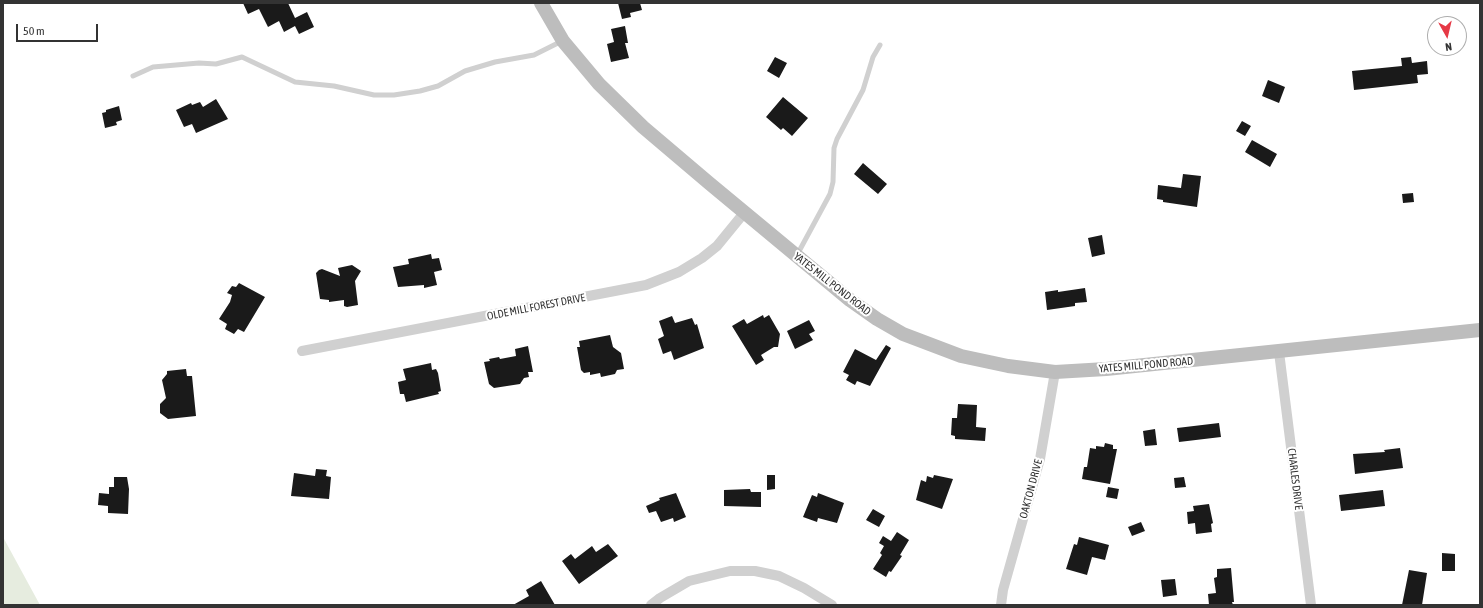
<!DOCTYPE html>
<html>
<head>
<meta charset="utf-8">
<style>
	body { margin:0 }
	#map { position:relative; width:1483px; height:608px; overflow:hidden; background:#fff; font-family:"Asap Condensed",sans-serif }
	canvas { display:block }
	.frame { position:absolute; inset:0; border:4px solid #333; pointer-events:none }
	.north { position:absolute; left:1427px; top:16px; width:40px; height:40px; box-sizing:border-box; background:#fff; border:1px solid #adadad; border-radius:50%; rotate:172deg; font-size:11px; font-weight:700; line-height:16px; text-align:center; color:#333 }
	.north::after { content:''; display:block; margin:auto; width:14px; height:18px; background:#e63946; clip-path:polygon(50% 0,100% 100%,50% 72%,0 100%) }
	.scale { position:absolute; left:16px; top:24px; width:82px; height:18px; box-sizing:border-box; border:2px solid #333; border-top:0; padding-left:5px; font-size:12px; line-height:14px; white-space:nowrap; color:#333; -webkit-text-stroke:3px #fff; paint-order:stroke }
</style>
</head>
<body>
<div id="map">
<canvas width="1483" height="608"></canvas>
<div class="frame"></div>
<div class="north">N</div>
<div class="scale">50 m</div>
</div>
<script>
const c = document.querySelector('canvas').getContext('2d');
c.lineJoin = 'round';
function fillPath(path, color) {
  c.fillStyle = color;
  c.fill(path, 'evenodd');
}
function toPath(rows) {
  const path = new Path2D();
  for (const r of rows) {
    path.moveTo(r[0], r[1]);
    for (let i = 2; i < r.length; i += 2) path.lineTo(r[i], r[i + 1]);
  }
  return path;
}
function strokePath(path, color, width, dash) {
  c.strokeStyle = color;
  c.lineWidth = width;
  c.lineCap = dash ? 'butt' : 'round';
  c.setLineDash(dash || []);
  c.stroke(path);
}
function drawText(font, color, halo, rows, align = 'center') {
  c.font = font + ' "Asap Condensed",sans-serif';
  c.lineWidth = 4;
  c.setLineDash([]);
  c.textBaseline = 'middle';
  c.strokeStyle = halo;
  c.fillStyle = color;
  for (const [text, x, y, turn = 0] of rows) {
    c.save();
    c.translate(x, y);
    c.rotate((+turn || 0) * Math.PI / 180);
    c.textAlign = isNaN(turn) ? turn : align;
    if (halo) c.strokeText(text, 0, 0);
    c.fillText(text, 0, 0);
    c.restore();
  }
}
fillPath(toPath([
	[3,537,40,605,3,605]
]), '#e6ecdf');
fillPath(toPath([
	[243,3,288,3,295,18,307,12,314,27,299,34,295,26,284,32,279,21,268,27,259,9,248,14],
	[618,3,640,3,642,10,630,13,631,17,622,19],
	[625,26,628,43,625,43,629,58,611,62,607,44,614,42,611,29],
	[775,57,787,63,779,78,767,71],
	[1411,57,1412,63,1427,61,1428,74,1417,75,1418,83,1354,90,1352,71,1402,66,1401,58],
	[1268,80,1285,87,1279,103,1262,96],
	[783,97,808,118,792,136,783,128,781,130,766,117],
	[216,99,228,119,196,133,192,124,184,127,176,110,191,103,192,105,200,102,203,107],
	[119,106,122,120,116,122,117,125,105,128,102,113,106,112,106,110],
	[1242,121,1251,126,1245,136,1236,131],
	[1252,140,1277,154,1270,167,1245,152],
	[863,163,887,184,878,194,854,174],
	[1183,174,1201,176,1197,207,1163,202,1163,200,1157,199,1158,185,1181,188],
	[1413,193,1414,202,1403,203,1402,194],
	[1102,235,1105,254,1092,257,1088,238],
	[431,254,432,259,439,258,442,270,434,272,437,285,424,288,424,285,398,287,393,267,409,264,408,259],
	[352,265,361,271,355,281,358,305,347,307,344,306,344,300,329,302,329,300,320,299,316,273,319,270,322,269,340,276,338,268],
	[239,283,265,297,244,332,238,329,234,334,225,329,227,324,219,319,230,302,232,295,227,293,232,286,236,287],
	[1085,288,1087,302,1075,303,1075,306,1047,310,1045,292,1058,290,1058,292],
	[763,315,764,318,769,315,780,334,778,347,774,347,761,355,764,360,756,365,732,326,744,319,747,324],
	[672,316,675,323,692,318,695,325,697,324,704,348,674,360,671,351,663,354,658,339,664,336,659,321],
	[809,320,815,331,809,334,813,340,795,349,787,331],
	[610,335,613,347,621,353,624,369,617,370,615,374,601,377,600,373,590,375,590,372,584,373,581,370,577,347,580,347,579,341],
	[886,345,891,348,870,386,857,381,855,385,846,380,849,375,843,372,855,349,876,360],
	[528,346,533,372,528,372,529,377,524,378,520,384,494,388,489,384,484,362,490,361,489,359,499,357,500,359,516,356,515,349],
	[431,363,432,370,436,369,438,373,441,391,438,392,439,394,406,402,404,394,400,394,398,382,406,380,403,369],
	[186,369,187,376,192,376,196,416,168,419,160,413,160,404,166,398,162,380,167,374,167,371],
	[958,404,977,405,976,427,986,428,985,441,955,439,955,436,951,435,952,418,957,418],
	[1219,423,1221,437,1179,442,1177,428],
	[1155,429,1157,445,1145,446,1143,431],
	[1105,443,1113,445,1113,449,1117,449,1110,484,1082,479,1084,467,1087,467,1090,448,1096,449,1096,446,1104,447],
	[1400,448,1403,468,1355,474,1353,454,1385,452,1384,450],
	[316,469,327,470,326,476,331,477,329,499,291,496,294,473,315,476],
	[767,475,775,475,775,489,767,490],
	[934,475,953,479,942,509,916,500,921,480,926,482,927,476,933,478],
	[114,477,127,477,129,489,128,514,108,513,108,506,98,505,99,493,109,494,109,487,114,487],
	[1184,477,1186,487,1175,488,1174,478],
	[1108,487,1119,489,1117,499,1106,497],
	[750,489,751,492,761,492,761,507,724,506,724,490],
	[1383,490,1385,506,1341,511,1339,495],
	[676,493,686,517,674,522,673,518,661,522,656,511,649,513,646,506,660,500,659,498],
	[818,493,844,503,837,523,818,518,817,522,803,517,812,495,817,497],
	[1209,504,1213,523,1211,524,1212,532,1196,534,1195,523,1188,524,1187,512,1194,511,1193,506],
	[873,509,885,516,879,527,866,520],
	[1141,522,1145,531,1132,536,1128,527],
	[897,532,909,540,900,555,902,556,891,572,889,571,886,577,873,569,882,555,880,553,884,546,879,543,883,536,891,541],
	[1079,537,1109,545,1105,560,1092,557,1087,575,1066,569,1074,544,1077,545],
	[608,544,618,556,579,584,562,561,571,554,575,559,592,546,596,552],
	[1442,553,1455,554,1455,571,1442,571],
	[1231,568,1234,602,1232,602,1233,605,1209,605,1208,594,1216,593,1214,578,1217,577,1217,569],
	[1409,570,1427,573,1422,605,1402,605],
	[1175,579,1177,595,1163,597,1161,580],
	[541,581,555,605,513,605,529,596,526,590]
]), '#1a1a1a');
strokePath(toPath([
	[133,76,153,67,199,63,216,64,242,57,295,82,334,86,374,95,394,95,420,91,438,86,465,71,495,62,534,55,562,41],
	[797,255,830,194,833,182,834,148,837,139,863,90,873,57,880,45]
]), '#d0d0d0', 5);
strokePath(toPath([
	[302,351,646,285,679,272,702,258,717,246,744,213],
	[1279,352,1311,605],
	[651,605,660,598,689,581,730,571,755,571,779,576,804,588,832,605],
	[1001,605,1003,590,1040,459,1055,372]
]), '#d0d0d0', 10);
strokePath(toPath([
	[541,3,563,41,599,84,643,127,709,183,850,300,877,319,903,334,961,356,1008,366,1055,372,1106,369,1480,330]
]), '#bdbdbd', 14);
drawText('11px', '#333', '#fff', [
	["YATES MILL POND ROAD",832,284,38],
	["OLDE MILL FOREST DRIVE",536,307,-11],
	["YATES MILL POND ROAD",1146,365,-5],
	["CHARLES DRIVE",1295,479,83],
	["OAKTON DRIVE",1031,489,-75]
]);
</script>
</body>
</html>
